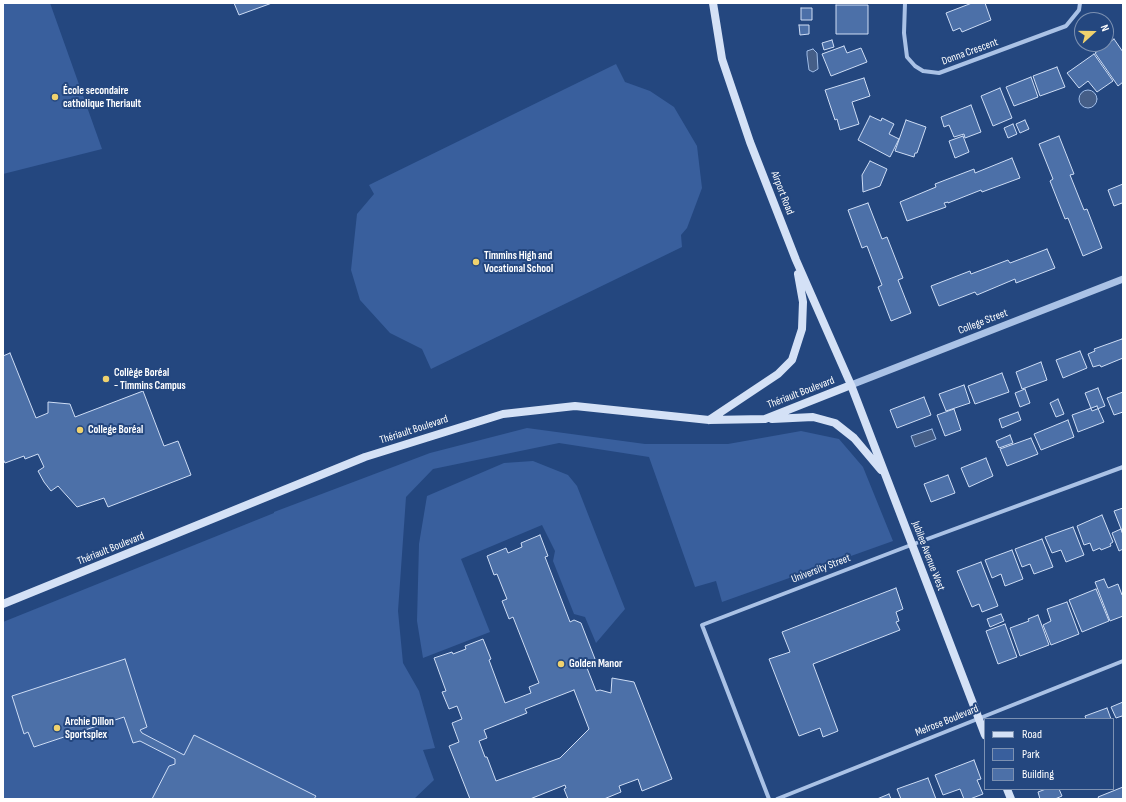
<!DOCTYPE html>
<html>
<head>
<meta charset="utf-8">
<style>
	body { margin:0 }
	#map { position:relative; width:1126px; height:802px; overflow:hidden; background:#24477f; font-family:"Sofia Sans Condensed",sans-serif }
	canvas { display:block }
	.frame { position:absolute; inset:0; border:4px solid #fff; pointer-events:none }
	.legend { position:absolute; left:984px; top:718px; width:130px; height:72px; box-sizing:border-box; background:#24477f; border:1px solid #7c91b2; margin:0; padding:5px 7px; list-style:none; font-size:12px; color:#fff }
	.legend li { display:flex; align-items:center; gap:8px; height:20px }
	.legend b { width:20px; border:1px solid #7c91b2 }
	.north { position:absolute; left:1074px; top:12px; width:40px; height:40px; box-sizing:border-box; background:#24477f; border:1px solid #7c91b2; border-radius:50%; rotate:69deg; font-size:11px; font-weight:700; line-height:16px; text-align:center; color:#fff }
	.north::after { content:''; display:block; margin:auto; width:14px; height:18px; background:#f0d26e; clip-path:polygon(50% 0,100% 100%,50% 72%,0 100%) }
</style>
</head>
<body>
<div id="map">
<canvas width="1126" height="802"></canvas>
<div class="frame"></div>
<ul class="legend">
<li><b style="height:5px;background:#d4e1f6"></b>Road</li>
<li><b style="height:11px;background:#395f9d"></b>Park</li>
<li><b style="height:11px;background:#4c70a8"></b>Building</li>
</ul>
<div class="north">N</div>
</div>
<script>
const c = document.querySelector('canvas').getContext('2d');
c.lineJoin = 'round';
function fillPath(path, color) {
  c.fillStyle = color;
  c.fill(path, 'evenodd');
}
function toPath(rows) {
  const path = new Path2D();
  for (const r of rows) {
    if (r.length === 3) {
      path.moveTo(r[0] + r[2], r[1]);
      path.arc(r[0], r[1], r[2], 0, 2 * Math.PI);
      continue;
    }
    path.moveTo(r[0], r[1]);
    for (let i = 2; i < r.length; i += 2) path.lineTo(r[i], r[i + 1]);
  }
  return path;
}
function strokePath(path, color, width, dash) {
  c.strokeStyle = color;
  c.lineWidth = width;
  c.lineCap = dash ? 'butt' : 'round';
  c.setLineDash(dash || []);
  c.stroke(path);
}
function drawText(font, color, halo, rows, align = 'center') {
  c.font = font + ' "Sofia Sans Condensed",sans-serif';
  c.lineWidth = 4;
  c.setLineDash([]);
  c.textBaseline = 'middle';
  c.strokeStyle = halo;
  c.fillStyle = color;
  for (const [text, x, y, turn = 0] of rows) {
    c.save();
    c.translate(x, y);
    c.rotate((+turn || 0) * Math.PI / 180);
    c.textAlign = isNaN(turn) ? turn : align;
    if (halo) c.strokeText(text, 0, 0);
    c.fillText(text, 0, 0);
    c.restore();
  }
}
fillPath(toPath([
	[3,3,50,3,102,149,3,174],
	[616,64,625,82,650,91,674,107,697,146,702,188,687,228,681,235,682,247,431,369,422,349,390,333,360,300,351,270,357,214,374,194,369,185],
	[527,428,645,444,728,444,801,431,839,439,863,467,893,541,722,602,716,581,695,587,649,457,559,443,433,469,406,497,398,611,403,663,419,691,435,748,423,750,434,780,414,799,3,799,3,622,274,513,274,512,430,453],
	[533,461,568,475,577,486,625,609,596,643,585,617,574,614,553,561,555,551,542,525,461,559,490,632,423,658,417,621,419,544,427,496,504,463]
]), '#395f9d');
const water = toPath([
	[813,49,817,53,818,69,813,72,809,70,807,55,807,51,813,49],
	[1088,99,9],
	[932,429,936,439,915,447,911,436,932,429]
]);
fillPath(water, '#455e87');
strokePath(water, '#9fbce7', 1);
const building = toPath([
	[234,3,272,3,239,15,234,3],
	[972,3,985,3,991,20,962,32,960,28,953,31,946,13,972,3],
	[836,5,868,5,868,34,836,34,836,5],
	[801,8,812,8,812,20,801,20,801,8],
	[799,25,809,25,809,34,800,35,799,25],
	[1114,39,1123,52,1123,82,1118,86,1095,53,1114,39],
	[832,40,834,47,824,50,822,43,832,40],
	[844,46,847,53,861,48,867,62,831,76,822,54,844,46],
	[1094,54,1113,81,1097,92,1088,81,1079,88,1067,73,1094,54],
	[1057,67,1065,87,1040,96,1033,76,1057,67],
	[1031,77,1038,97,1014,106,1006,87,1031,77],
	[864,78,870,96,852,102,859,124,840,130,837,119,835,120,825,90,864,78],
	[1000,88,1012,118,993,126,981,96,1000,88],
	[971,105,981,132,965,138,964,134,954,137,949,125,944,127,941,117,971,105],
	[870,116,881,121,882,118,894,124,889,134,899,139,890,157,858,140,870,116],
	[906,120,926,127,917,153,915,153,914,157,895,151,906,120],
	[1025,120,1029,129,1020,133,1016,124,1025,120],
	[1013,124,1017,134,1008,138,1004,128,1013,124],
	[963,136,969,152,955,158,949,141,963,136],
	[1059,136,1074,174,1070,175,1084,210,1087,209,1102,248,1083,256,1068,218,1065,219,1050,181,1053,179,1039,144,1059,136],
	[1012,158,1020,178,982,192,981,190,948,203,948,202,944,203,946,207,907,221,900,202,936,187,935,184,974,169,975,173,1012,158],
	[870,161,887,169,880,186,863,192,862,175,870,161],
	[1123,184,1123,205,1122,203,1114,206,1108,190,1123,184],
	[868,203,882,239,887,237,903,278,898,280,911,313,891,321,878,287,882,285,867,246,862,248,848,210,868,203],
	[1047,249,1055,268,1016,283,1015,279,977,295,975,292,939,306,931,286,970,271,971,274,1008,260,1010,263,1047,249],
	[1122,339,1123,342,1123,358,1101,367,1100,365,1093,367,1088,354,1095,351,1094,349,1122,339],
	[1080,351,1087,368,1063,378,1056,360,1080,351],
	[10,353,36,418,48,413,48,402,70,404,75,417,143,391,164,446,178,441,191,475,108,507,104,498,77,507,58,486,51,491,44,482,38,471,44,467,38,454,25,459,24,456,5,463,3,459,3,356,10,353],
	[1041,362,1047,380,1022,389,1016,372,1041,362],
	[1002,373,1009,392,975,404,968,386,1002,373],
	[964,385,970,403,946,411,939,394,964,385],
	[1098,388,1105,406,1092,411,1085,393,1098,388],
	[1025,389,1030,403,1020,407,1015,393,1025,389],
	[1123,392,1123,412,1114,415,1107,398,1123,392],
	[924,397,931,415,897,428,890,410,924,397],
	[1058,399,1064,414,1056,417,1050,403,1058,399],
	[1097,406,1104,422,1078,432,1072,415,1097,406],
	[954,409,961,430,945,436,937,415,954,409],
	[1018,412,1021,420,1002,428,999,419,1018,412],
	[1068,420,1074,437,1041,450,1034,434,1068,420],
	[1010,435,1013,443,999,448,996,441,1010,435],
	[1031,438,1038,454,1007,466,1000,449,1031,438],
	[986,458,993,476,969,487,961,468,986,458],
	[948,475,955,493,931,502,924,484,948,475],
	[1123,508,1123,534,1114,511,1123,508],
	[1102,515,1113,542,1110,544,1111,546,1101,550,1100,548,1093,551,1090,543,1084,545,1077,526,1102,515],
	[1073,527,1084,555,1066,562,1061,550,1052,553,1045,537,1073,527],
	[1121,529,1123,535,1123,549,1119,551,1112,533,1121,529],
	[540,535,548,556,545,557,570,622,574,620,581,623,595,659,587,668,596,691,600,690,611,693,612,678,634,682,672,779,642,791,638,779,619,786,621,792,604,799,568,799,564,789,566,788,565,785,530,799,470,799,449,746,459,742,452,723,462,719,457,706,449,709,442,692,446,691,434,658,452,652,453,654,466,649,465,646,483,639,491,659,489,660,505,703,531,693,529,687,539,683,513,617,509,619,502,601,507,599,497,574,494,575,487,556,506,548,508,553,522,547,521,543,540,535],
	[574,690,589,729,560,758,496,781,487,757,485,757,479,741,487,738,484,730,527,713,525,709,574,690],
	[1042,539,1053,567,1034,574,1030,564,1022,567,1015,549,1042,539],
	[1012,550,1023,579,1005,586,1001,574,992,578,985,560,1012,550],
	[981,562,998,606,982,612,979,604,972,607,957,571,981,562],
	[1104,579,1108,588,1118,584,1122,595,1123,594,1123,616,1110,621,1095,582,1104,579],
	[896,588,903,609,896,612,899,621,896,622,900,630,813,664,838,731,823,737,820,728,799,736,769,659,790,652,782,632,896,588],
	[1096,589,1109,621,1082,632,1069,600,1096,589],
	[1067,602,1079,634,1051,645,1043,625,1051,621,1047,609,1067,602],
	[1001,614,1004,621,990,627,987,619,1001,614],
	[1038,615,1049,645,1020,656,1010,628,1029,621,1028,619,1038,615],
	[1005,624,1017,657,998,664,986,631,1005,624],
	[125,659,147,727,140,730,142,733,184,755,194,735,316,796,314,799,152,799,169,766,175,764,175,759,140,741,133,743,124,717,34,747,28,732,24,734,12,696,125,659],
	[1123,702,1123,718,1122,716,1116,718,1111,707,1123,702],
	[1107,708,1111,719,1086,719,1085,716,1107,708],
	[974,760,981,779,977,780,983,794,970,799,964,799,960,789,943,795,935,775,974,760],
	[928,778,936,799,901,799,897,789,928,778],
	[1123,787,1123,799,1099,799,1098,797,1123,787],
	[1046,789,1059,789,1062,796,1055,799,1040,799,1038,792,1046,789],
	[889,794,891,799,877,799,889,794]
]);
fillPath(building, '#4c70a8');
strokePath(building, '#ceddf5', 1);
strokePath(toPath([
	[905,3,904,33,907,57,915,66,923,71,939,73,1066,26,1079,10,1080,3],
	[769,799,702,625,911,545,1123,467],
	[777,799,1123,661]
]), '#aac2e6', 4);
strokePath(toPath([
	[851,385,1123,279]
]), '#aac2e6', 7);
strokePath(toPath([
	[713,3,722,59,750,142,796,260,851,385,985,735],
	[772,419,813,417,835,423,854,438,881,470],
	[709,420,778,374,792,360,802,329,803,302,798,274],
	[3,604,365,457,503,414,575,406,709,420,765,419,851,385],
	[1007,789,1011,799]
]), '#d4e1f6', 8);
for (const [x, y, r, color] of [
	[55,97,4,"#f0d26e"],
	[476,262,4,"#f0d26e"],
	[106,379,4,"#f0d26e"],
	[80,430,4,"#f0d26e"],
	[561,664,4,"#f0d26e"],
	[57,728,4,"#f0d26e"]
]) {
  const dot = new Path2D();
  dot.arc(x, y, r, 0, 2 * Math.PI);
  c.fillStyle = color;
  c.fill(dot);
  strokePath(dot, '#24477f', 1.5);
}
drawText('11px', '#fff', '#24477f', [
	["Donna Crescent",970,52,-20],
	["Airport Road",782,193,69],
	["College Street",983,322,-21],
	["Thériault Boulevard",801,393,-21],
	["Thériault Boulevard",414,430,-18],
	["Thériault Boulevard",111,549,-22],
	["Jubilee Avenue West",928,556,69],
	["University Street",821,569,-21],
	["Melrose Boulevard",947,721,-22]
]);
drawText('bold 11px', '#fff', '#24477f', [
	["École secondaire",63,91],
	["catholique Theriault",63,104],
	["Timmins High and",484,256],
	["Vocational School",484,269],
	["Collège Boréal",114,373],
	["- Timmins Campus",114,386],
	["College Boréal",88,430],
	["Golden Manor",569,664],
	["Archie Dillon",65,722],
	["Sportsplex",65,735]
], 'left');
</script>
</body>
</html>
